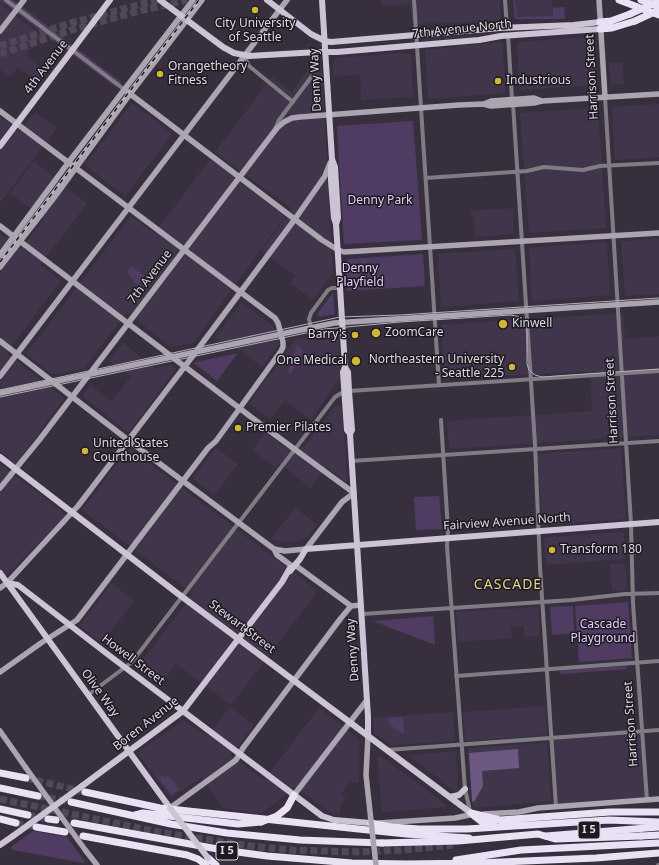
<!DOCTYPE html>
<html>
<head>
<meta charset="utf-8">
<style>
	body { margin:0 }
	canvas { display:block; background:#372f3e }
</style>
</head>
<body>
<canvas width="659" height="865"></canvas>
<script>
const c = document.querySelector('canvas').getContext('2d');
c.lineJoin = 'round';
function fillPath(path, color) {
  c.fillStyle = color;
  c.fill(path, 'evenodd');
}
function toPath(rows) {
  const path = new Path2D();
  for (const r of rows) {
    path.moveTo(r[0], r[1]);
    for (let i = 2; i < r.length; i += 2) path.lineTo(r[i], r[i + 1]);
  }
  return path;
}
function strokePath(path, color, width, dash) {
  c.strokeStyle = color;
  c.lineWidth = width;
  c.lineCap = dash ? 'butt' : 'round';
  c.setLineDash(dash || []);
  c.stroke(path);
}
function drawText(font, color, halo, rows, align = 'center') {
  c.font = font + ' "Noto Sans",sans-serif';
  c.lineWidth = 3;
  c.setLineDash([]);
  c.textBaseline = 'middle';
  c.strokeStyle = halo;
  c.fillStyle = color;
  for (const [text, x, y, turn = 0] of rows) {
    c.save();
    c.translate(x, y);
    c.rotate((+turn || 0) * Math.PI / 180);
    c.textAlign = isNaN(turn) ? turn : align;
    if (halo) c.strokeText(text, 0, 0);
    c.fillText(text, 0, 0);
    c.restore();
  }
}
fillPath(toPath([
	[381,0,500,0,501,21,412,24,410,4,381,6],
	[513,0,552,0,554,18,515,19],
	[0,4,42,36,26,56,47,73,41,84,18,67,10,77,0,69],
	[593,37,596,85,520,90,517,42],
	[502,42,506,93,428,99,425,50],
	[404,53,404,54,411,54,413,97,361,100,360,75,334,76,333,62,337,58],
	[316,59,322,72,333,273,313,300,290,283,296,276,261,251,292,209,215,152,272,77,292,92],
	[623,62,624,84,611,85,609,63],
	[132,103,172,134,125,196,85,165],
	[659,104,659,157,615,160,612,107],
	[598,108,606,228,529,233,520,113],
	[35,112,57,128,0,203,0,117,20,132],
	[210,159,286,215,193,343,171,347,127,312,84,369,56,374,51,373,26,354,131,216,154,234],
	[34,161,87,204,40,265,61,281,6,353,64,398,16,464,0,452,0,234,21,249,44,219,10,193],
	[513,208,514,234,475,237,474,217,471,217,470,211],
	[659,239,659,294,625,296,621,241],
	[607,242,610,295,532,301,529,248],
	[515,249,519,301,441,307,438,254],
	[242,302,273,326,279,344,262,367,242,351,215,338],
	[623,313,625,339,659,336,659,435,449,449,447,421,592,411,590,371,445,379,441,325],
	[338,330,340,378,311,420,285,400,270,419,249,403,295,340],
	[123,343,155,368,171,365,176,369,129,433,82,396,90,385,112,401,131,376,109,361],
	[337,404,342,407,347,483,326,467,311,488,279,463,275,467,252,450,266,433,286,448,304,447],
	[129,448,318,591,231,705,176,664,159,686,136,669,193,594,82,510],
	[216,448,238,464,214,495,193,479],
	[621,448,626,519,543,525,537,454],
	[0,464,66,515,0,582],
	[295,508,317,524,307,537,298,541,282,542,271,539],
	[624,532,625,559,546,565,544,539,548,537],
	[625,563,627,590,612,591,610,564],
	[111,583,134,601,102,643,80,626],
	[538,607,540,636,525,637,523,626,511,627,512,638,458,642,456,612],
	[545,706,547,735,465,741,463,712],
	[230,707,254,725,230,755,264,780,319,708,359,739,359,782,350,782,341,794,346,798,340,806,340,813,332,813,328,811,294,786,282,798,261,814,223,808,202,777,171,797,137,753,184,720,207,737],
	[453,712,455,741,392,745,374,733,373,718],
	[643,732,647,800,556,807,552,738],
	[547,743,551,801,473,808,468,748],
	[456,751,458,792,456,792,409,755],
	[377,757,382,757,447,805,447,807,382,812]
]), '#40354a');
fillPath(toPath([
	[0,0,13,0,121,82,117,88],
	[513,0,515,0,517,17,553,16,553,8,564,7,565,19,515,19],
	[413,121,422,240,344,244,337,126],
	[423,254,425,286,347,291,345,263,349,259],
	[131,266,145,276,138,285,135,284,132,278,127,272],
	[333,293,335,314,320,317,317,314],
	[297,346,299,346,303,351,291,374,288,372,289,369,289,366,283,362,285,360,290,358,296,350,295,349],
	[238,353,217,381,194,363,196,362],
	[439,496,442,529,416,530,414,497],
	[628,602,632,658,579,662,575,606],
	[573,606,574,633,552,635,550,607],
	[433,616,435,645,373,621],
	[626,666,627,669,560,674,560,671,565,670],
	[403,717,404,733,401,733,389,724,388,718],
	[163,775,165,777,167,776,169,778,170,777,179,790,171,795,159,778],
	[33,831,67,837,85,862,83,863,13,850,11,847]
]), '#503c63');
fillPath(toPath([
	[518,749,519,768,482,771,483,786,474,802,472,801,469,753]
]), '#6d5883');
strokePath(toPath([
	[0,46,71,23,157,0],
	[0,54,72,30,139,11,187,0],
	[26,778,85,792],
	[38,796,71,802],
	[0,799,158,832,251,846,291,850,359,852,405,850,453,845],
	[28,815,48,819],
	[16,823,36,827]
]), '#504857', 7, [7, 3.5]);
strokePath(toPath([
	[6,0,125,90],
	[414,0,439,385],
	[505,0,507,28],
	[508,35,512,99],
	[244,55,249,66,293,102],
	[605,97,631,524,633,603,647,800],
	[513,104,535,444,540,567,556,807],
	[275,129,279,120,312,76],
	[426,178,527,171,544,167,583,170,600,166,659,163],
	[311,328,309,319,311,313,328,290,332,288,340,288],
	[349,391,659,371],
	[441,420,448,530,447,546,452,614,465,789,470,811],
	[351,461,659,441],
	[362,614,572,600,625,594,659,593],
	[456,676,659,661],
	[88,695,132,662,335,397,345,391],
	[387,750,659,730],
	[658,865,659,865]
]), '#7f7c84', 4);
strokePath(toPath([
	[599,0,605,97],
	[0,31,24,0],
	[125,90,322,240,338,250,344,252,659,233],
	[484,104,491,101,534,98,542,101],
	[0,111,275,318,278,323,283,342,283,347,281,351,216,441,208,448,77,620,41,643,0,672],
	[0,226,255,420,354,493,342,502,306,549,285,551,274,549],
	[0,255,68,163,193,0],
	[0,267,53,199,130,94,202,0],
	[0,341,128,440,274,549,277,555,292,566],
	[0,376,287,0],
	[0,393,334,323,659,302],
	[0,488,40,439,277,128,284,122,292,118,300,117,459,105,483,104,491,106,534,103,542,101,659,94],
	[295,565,351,606],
	[0,588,7,583,78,506,192,357,295,219,325,176,330,163],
	[0,731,26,768],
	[368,736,366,775,371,821],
	[294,795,367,700],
	[170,808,236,760,243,748,341,618,351,606,361,605],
	[484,814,519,812,538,808,659,799],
	[379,823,455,818,474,814],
	[86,851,97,865]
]), '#aba5b1', 5.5);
strokePath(toPath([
	[160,0,223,47,234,53,249,56,318,52,337,52,479,40,501,36,600,29],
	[267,0,311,34,325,41,331,42,500,28,574,25,600,22],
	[322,0,332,159,331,168,331,181,334,218,336,224],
	[0,146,110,0],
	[332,159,335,167,338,218,336,224,345,367,343,372,347,430,350,434,368,717,368,736],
	[345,367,348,372,349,391,352,430,350,434],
	[0,457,177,593,471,813],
	[290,571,300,559,306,549,659,522],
	[0,573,170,808],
	[7,583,18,585,106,653,322,816,334,820,371,823],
	[82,786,183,711,282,582,290,568],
	[450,797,459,795,465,789],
	[0,845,13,836]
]), '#ccc4d5', 6);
strokePath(toPath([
	[619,0,659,15],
	[641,0,659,7],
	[600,22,611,21,630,14],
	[600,29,612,28,635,21],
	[0,773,26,778],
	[0,788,38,796],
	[85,792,160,808,406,834,469,838],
	[71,802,171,824,227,833,300,840,382,843],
	[0,809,28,815],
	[471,813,500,820,610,812,659,812],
	[135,815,143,813,238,824,261,822],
	[473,815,482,822,494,825],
	[277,816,287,808,294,795],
	[0,819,16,823],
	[48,819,56,820],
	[74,823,223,850,267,856,352,863,406,864,478,863,596,858,659,853],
	[371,823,391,827,419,829,467,829,609,820,659,822],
	[36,827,65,832],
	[83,836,187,855,198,859,206,865],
	[546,836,659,827],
	[641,836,659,835],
	[208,858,216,865],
	[456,860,521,850,659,843]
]), '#eae1f5', 7);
strokePath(toPath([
	[0,390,340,317,400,315,659,298],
	[0,397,325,329,400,322,511,315,521,317,527,325,527,364,529,370,535,375,542,377,659,369]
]), '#b5afba', 1);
const rail = toPath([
	[0,262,199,0]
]);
strokePath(rail, '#b5afba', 3);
strokePath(rail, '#1c1920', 1.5, [4.5]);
strokePath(toPath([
	[26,768,86,851],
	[371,821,376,865]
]), '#aba5b1', 5.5);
strokePath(toPath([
	[170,808,208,858],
	[13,836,82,786]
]), '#ccc4d5', 6);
strokePath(toPath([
	[630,14,659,1],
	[635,21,659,10],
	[261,822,277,816],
	[382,843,458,841,538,834,555,839,641,836]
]), '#eae1f5', 7);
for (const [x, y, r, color] of [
	[255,10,4,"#d2b736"],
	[160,74,4,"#d2b736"],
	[498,81,4,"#d2b736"],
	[503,324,5,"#d2b736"],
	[376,333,5,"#d2b736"],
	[355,335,4,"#d2b736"],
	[356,361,5,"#d2b736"],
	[512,367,4,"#d2b736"],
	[238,428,4,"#d2b736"],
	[85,451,4,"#d2b736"],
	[552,550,4,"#d2b736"]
]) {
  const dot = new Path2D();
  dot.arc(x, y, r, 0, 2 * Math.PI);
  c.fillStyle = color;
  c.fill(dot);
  strokePath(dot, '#1c1920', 1.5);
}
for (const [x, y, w] of [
	[589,830,22],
	[227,851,22]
]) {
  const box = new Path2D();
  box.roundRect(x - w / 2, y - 9, w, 18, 3);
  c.fillStyle = '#1c1920';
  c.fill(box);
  strokePath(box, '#ddd8e2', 1);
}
drawText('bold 11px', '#ddd8e2', null, [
	["I 5",589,830],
	["I 5",227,851]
]);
drawText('12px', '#ddd8e2', '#1c1920', [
	["City University",255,24,"center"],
	["of Seattle",255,38,"center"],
	["Orangetheory",168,67],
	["Fitness",168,81],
	["Industrious",506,81],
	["Kinwell",512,324],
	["ZoomCare",385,333],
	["Barry's",347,335,"right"],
	["Northeastern University",504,360,"right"],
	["- Seattle 225",504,374,"right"],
	["One Medical",347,361,"right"],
	["Premier Pilates",246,428],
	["United States",93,444],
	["Courthouse",93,458],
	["Transform 180",560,550]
], 'left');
drawText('12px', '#ddd8e2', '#1c1920', [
	["7th Avenue North",462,29,-6],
	["4th Avenue",46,67,-53],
	["Harrison Street",592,77,-93],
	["Denny Way",316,80,-93],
	["7th Avenue",150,277,-53],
	["Harrison Street",612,401,-93],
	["Fairview Avenue North",507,522,-4],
	["Stewart Street",242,627,37],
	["Denny Way",353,650,-94],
	["Howell Street",133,660,37],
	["Olive Way",100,693,54],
	["Boren Avenue",146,724,-38],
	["Harrison Street",631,724,-94]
]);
drawText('12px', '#e0ccf6', '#1c1920', [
	["Denny Park",380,201],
	["Denny",360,269],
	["Playfield",360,283],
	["Cascade",603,625],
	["Playground",603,639]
]);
c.letterSpacing = '1px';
drawText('14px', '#e5d385', '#1c1920', [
	["CASCADE",508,585]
]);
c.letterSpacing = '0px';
</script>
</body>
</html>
